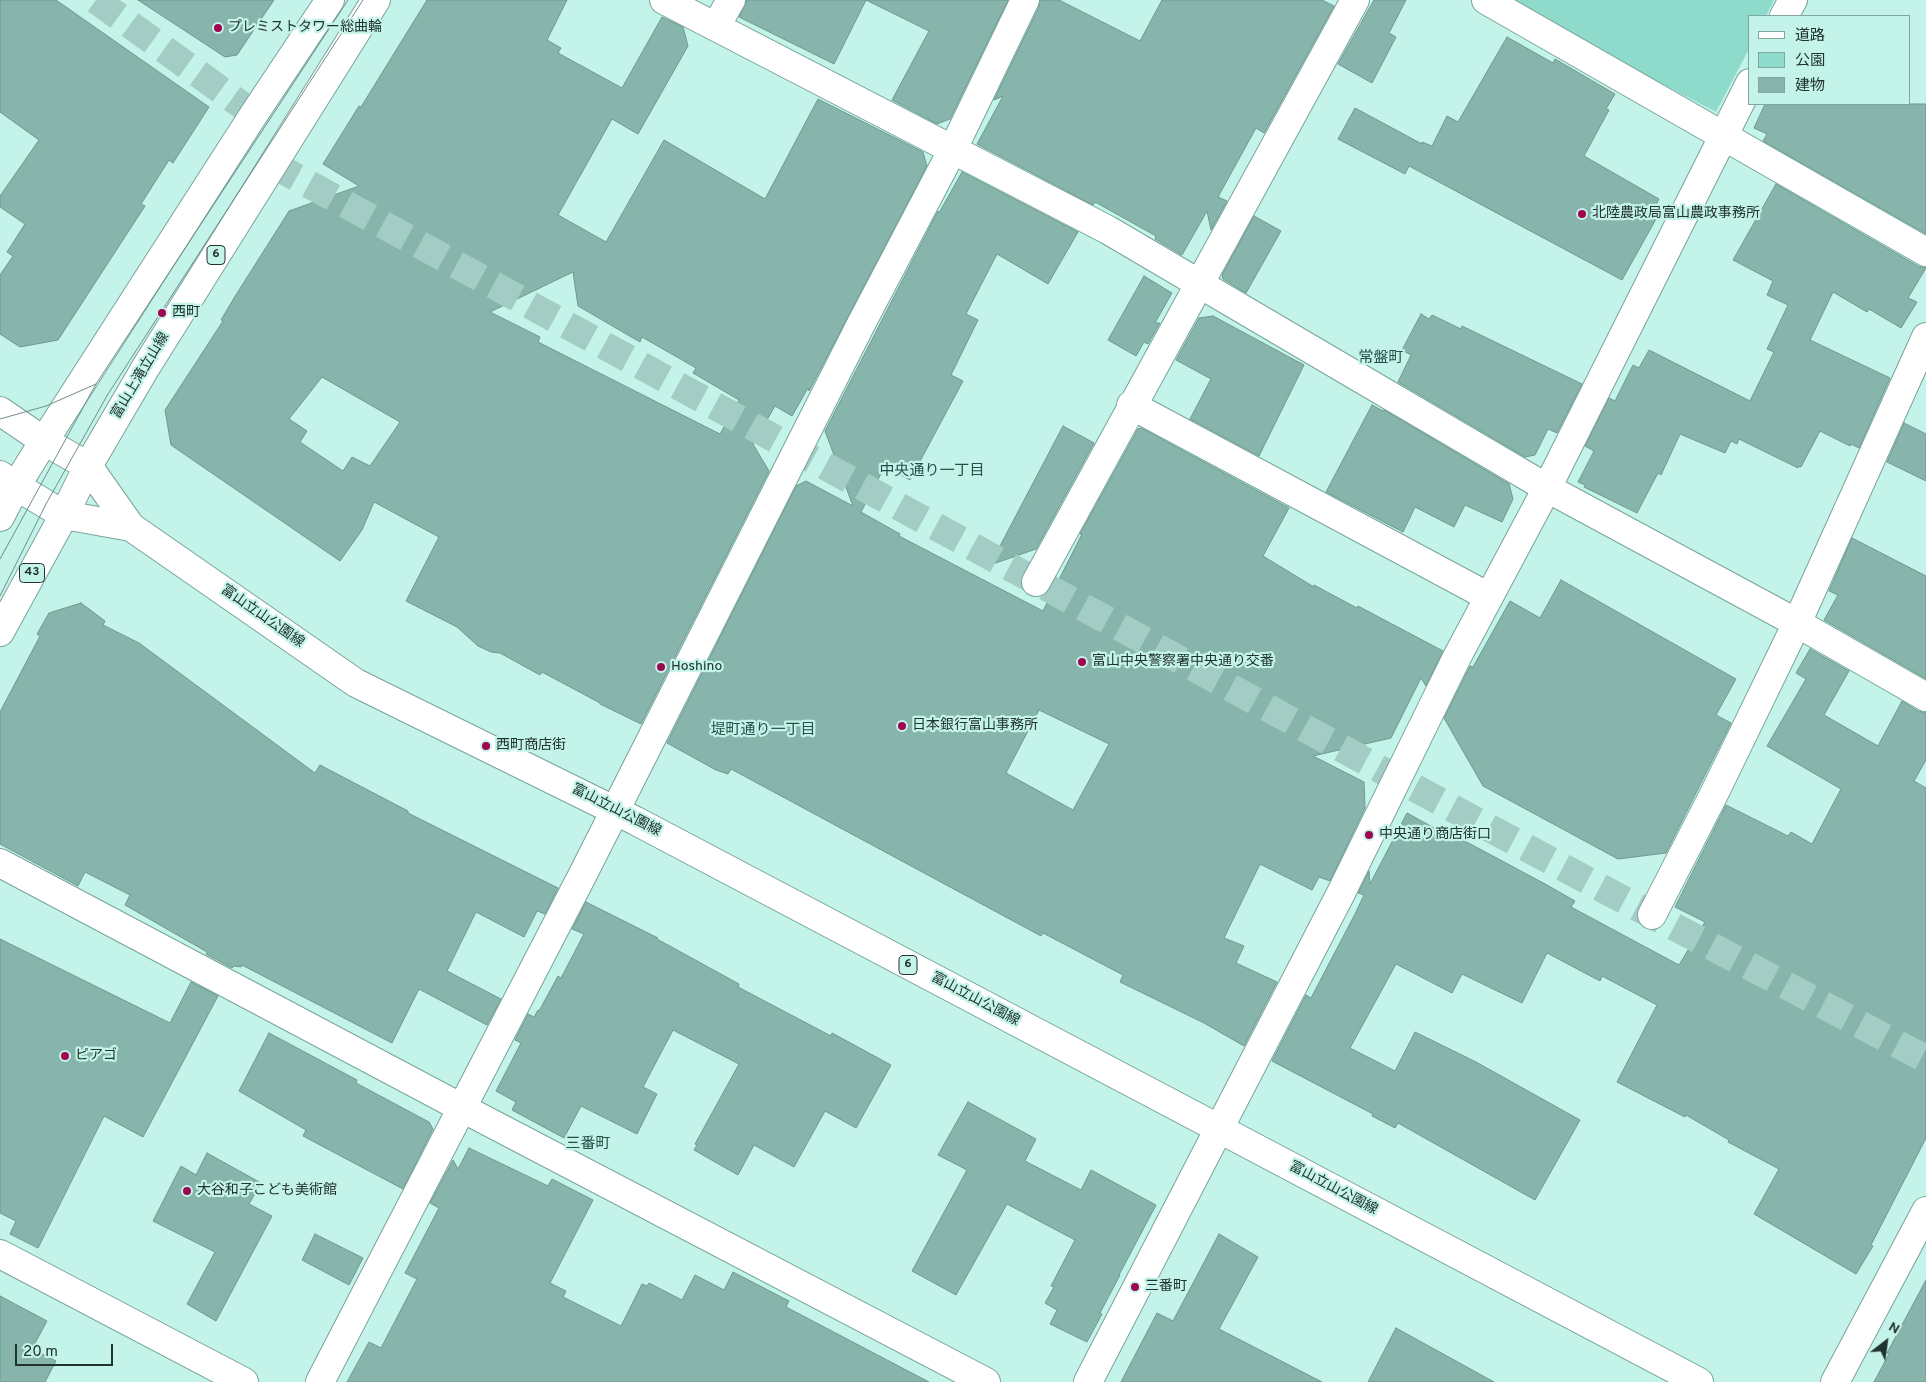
<!DOCTYPE html>
<html>
<head>
<meta charset="utf-8">
<style>
	body { margin:0 }
	#map { position:relative; width:1926px; height:1382px; overflow:hidden; background:#c4f3e9; font-family:Overpass,"Noto Sans JP",sans-serif }
	canvas { display:block }
	.legend { position:absolute; left:1748px; top:15px; width:162px; height:90px; box-sizing:border-box; background:#c4f3e9; border:1px solid #82a69f; margin:0; padding:6px 9px; list-style:none; font-size:15px; color:#20332f }
	.legend li { display:flex; align-items:center; gap:10px; height:25px }
	.legend b { width:25px; border:1px solid #82a69f }
	.north { position:absolute; left:1861px; top:1317px; width:50px; height:50px; -webkit-text-stroke:4px #c4f3e9; paint-order:stroke; rotate:30deg; font-size:14px; font-weight:700; line-height:20px; text-align:center; color:#20332f }
	.north::after { content:''; display:block; margin:auto; width:18px; height:22px; background:#20332f; clip-path:polygon(50% 0,100% 100%,50% 72%,0 100%) }
	.scale { position:absolute; left:15px; top:1344px; width:98px; height:22px; box-sizing:border-box; border:2px solid #20332f; border-top:0; padding-left:6px; font-size:15px; line-height:18px; white-space:nowrap; color:#20332f; -webkit-text-stroke:4px #c4f3e9; paint-order:stroke }
</style>
</head>
<body>
<div id="map">
<canvas width="1926" height="1382"></canvas>
<ul class="legend">
<li><b style="height:6px;background:#fff"></b>道路</li>
<li><b style="height:14px;background:#8edbcc"></b>公園</li>
<li><b style="height:14px;background:#87b4ab"></b>建物</li>
</ul>
<div class="north">N</div>
<div class="scale">20 m</div>
</div>
<script>
const c = document.querySelector('canvas').getContext('2d');
c.lineJoin = 'round';
function fillPath(path, color) {
  c.fillStyle = color;
  c.fill(path, 'evenodd');
}
function toPath(rows) {
  const path = new Path2D();
  for (const r of rows) {
    path.moveTo(r[0], r[1]);
    for (let i = 2; i < r.length; i += 2) path.lineTo(r[i], r[i + 1]);
  }
  return path;
}
function strokePath(path, color, width, dash) {
  c.strokeStyle = color;
  c.lineWidth = width;
  c.lineCap = dash ? 'butt' : 'round';
  c.setLineDash(dash || []);
  c.stroke(path);
}
function drawText(font, color, halo, rows, align = 'center') {
  c.font = font + ' Overpass,"Noto Sans JP",sans-serif';
  c.lineWidth = 4.5;
  c.setLineDash([]);
  c.textBaseline = 'middle';
  c.strokeStyle = halo;
  c.fillStyle = color;
  for (const [text, x, y, turn = 0] of rows) {
    c.save();
    c.translate(x, y);
    c.rotate((+turn || 0) * Math.PI / 180);
    c.textAlign = isNaN(turn) ? turn : align;
    if (halo) c.strokeText(text, 0, 0);
    c.fillText(text, 0, 0);
    c.restore();
  }
}
fillPath(toPath([
	[1501,0,1774,0,1766,16,1750,16,1750,47,1716,112]
]), '#8edbcc');
const building = toPath([
	[0,0,56,0,209,107,173,163,169,160,141,204,145,206,58,340,20,347,0,334,0,275,13,256,7,252,25,224,0,207,0,196,39,140,0,112,0,0],
	[138,0,274,0,237,55,225,57,138,0],
	[427,0,567,0,547,40,561,48,558,53,622,88,662,17,683,27,688,46,638,134,612,119,558,215,606,242,664,140,765,199,818,99,923,152,927,166,809,391,808,388,792,416,775,406,753,444,769,471,641,724,600,704,600,703,542,672,540,675,500,653,491,652,478,646,457,627,406,601,439,537,374,502,362,530,340,561,171,445,165,410,223,321,221,320,234,298,289,211,359,186,323,164,359,106,361,107,427,0],
	[573,272,578,306,640,342,642,337,696,368,693,373,739,400,720,434,538,342,540,337,490,312,573,272],
	[322,377,400,422,370,466,352,457,343,471,300,442,307,431,289,419,322,377],
	[747,0,1008,0,950,119,937,124,892,100,929,31,866,0,834,64,739,17,747,0],
	[1040,0,1059,0,1140,41,1162,0,1322,0,1334,6,1264,133,1256,128,1218,197,1227,201,1211,230,1207,211,1182,255,1155,239,1156,236,1095,202,1093,205,977,144,1003,96,994,100,1039,7,1040,0],
	[1374,0,1406,0,1389,33,1396,37,1372,83,1338,64,1374,0],
	[1507,37,1553,63,1555,59,1615,94,1606,109,1609,110,1584,156,1659,199,1654,209,1661,210,1622,280,1409,166,1405,174,1338,139,1355,108,1422,144,1422,142,1432,146,1447,116,1458,122,1507,37],
	[1765,104,1926,104,1926,234,1763,141,1767,134,1754,128,1765,104],
	[962,172,1078,232,1048,284,997,254,966,314,978,320,951,375,963,381,910,480,885,466,861,512,900,534,899,536,1043,611,1082,534,1080,534,1138,429,1141,428,1289,508,1263,556,1314,587,1314,585,1357,608,1358,606,1443,651,1426,686,1421,678,1391,738,1313,756,1364,782,1365,808,1330,881,1319,877,1312,890,1260,864,1224,938,1244,946,1236,963,1277,982,1244,1046,1204,1023,1120,982,1123,975,1043,933,1041,936,731,769,728,774,716,770,667,743,796,486,806,481,853,506,825,431,938,211,939,213,962,172],
	[1039,710,1109,744,1073,810,1006,773,1039,710],
	[1776,184,1918,266,1926,268,1908,298,1917,302,1901,328,1869,309,1867,312,1833,292,1810,340,1890,378,1859,448,1851,444,1850,446,1820,431,1801,467,1799,466,1798,468,1739,439,1737,444,1731,441,1725,453,1680,434,1661,475,1658,473,1637,513,1584,487,1585,485,1578,482,1594,451,1585,446,1609,398,1615,401,1633,365,1639,368,1649,350,1750,401,1774,352,1767,349,1788,305,1767,295,1773,281,1733,260,1776,184],
	[1254,216,1281,231,1246,293,1223,279,1222,275,1254,216],
	[1144,276,1172,293,1155,323,1160,323,1148,344,1144,342,1136,356,1108,340,1144,276],
	[1421,314,1429,319,1432,315,1461,329,1462,326,1582,384,1557,433,1548,429,1535,455,1525,457,1398,382,1411,355,1402,350,1421,314],
	[1213,316,1304,365,1259,456,1190,419,1211,379,1176,360,1199,318,1213,316],
	[1372,405,1383,411,1384,410,1509,484,1513,499,1502,522,1465,505,1454,527,1415,507,1403,532,1326,492,1372,405],
	[1904,423,1926,434,1926,481,1887,462,1904,423],
	[1063,426,1094,443,1036,549,990,565,1063,426],
	[1852,538,1926,576,1926,679,1824,620,1838,595,1829,591,1852,538],
	[1561,580,1736,679,1716,715,1731,723,1666,853,1618,859,1483,786,1444,718,1470,666,1473,667,1510,601,1540,618,1561,580],
	[81,603,105,621,103,625,139,643,315,773,320,765,408,811,408,813,558,888,545,914,537,911,524,937,476,912,447,971,501,999,487,1025,419,989,392,1043,242,965,241,967,234,966,232,968,206,954,207,952,125,905,130,895,85,872,78,886,0,844,0,712,40,636,37,634,49,613,81,603],
	[1810,649,1849,671,1824,715,1878,746,1902,701,1918,711,1926,713,1926,760,1914,781,1926,788,1926,1138,1871,1245,1873,1246,1856,1274,1754,1214,1779,1169,1728,1142,1729,1140,1686,1115,1685,1117,1617,1082,1657,1005,1602,976,1600,981,1547,953,1522,1003,1462,974,1452,993,1396,964,1350,1048,1395,1071,1415,1032,1476,1062,1580,1120,1535,1200,1398,1123,1395,1128,1372,1116,1373,1114,1272,1061,1306,995,1311,998,1355,914,1364,895,1358,893,1369,871,1370,884,1407,813,1447,835,1448,832,1547,885,1575,901,1571,907,1679,965,1705,922,1675,907,1726,805,1788,836,1791,832,1812,844,1841,789,1767,746,1806,679,1796,673,1810,649],
	[586,902,658,938,657,939,739,984,738,987,831,1036,832,1033,891,1065,856,1128,825,1111,794,1167,754,1145,738,1175,694,1150,697,1145,695,1144,739,1064,673,1030,643,1087,657,1094,637,1134,581,1106,564,1138,512,1110,516,1102,496,1091,521,1043,515,1040,528,1014,534,1017,538,1010,539,1011,558,976,561,978,584,934,572,929,586,902],
	[0,939,170,1023,191,982,218,996,143,1137,104,1116,38,1248,10,1234,16,1221,0,1213,0,939],
	[269,1033,357,1080,356,1083,429,1122,433,1129,403,1189,303,1136,306,1130,239,1091,269,1033],
	[968,1102,1036,1139,1025,1161,1081,1190,1091,1170,1156,1205,1119,1275,1120,1275,1100,1313,1102,1314,1087,1342,1050,1324,1057,1310,1045,1303,1054,1287,1051,1286,1075,1240,1007,1204,956,1295,912,1271,967,1170,938,1155,968,1102],
	[469,1148,548,1186,552,1179,593,1200,550,1283,566,1291,563,1297,621,1326,642,1284,647,1286,649,1283,682,1300,695,1275,724,1290,733,1272,789,1301,786,1307,929,1382,347,1382,369,1342,381,1348,417,1279,405,1273,439,1208,430,1203,453,1160,458,1169,469,1148],
	[207,1153,261,1183,249,1204,272,1216,216,1321,187,1304,215,1252,153,1221,181,1166,196,1175,207,1153],
	[315,1234,363,1258,349,1285,302,1260,315,1234],
	[1219,1234,1258,1257,1219,1329,1322,1382,1121,1382,1157,1313,1173,1321,1219,1234],
	[1926,1280,1926,1382,1874,1382,1889,1354,1887,1353,1926,1280],
	[0,1296,47,1321,32,1349,56,1361,45,1382,0,1382,0,1296],
	[1396,1328,1494,1382,1368,1382,1396,1328]
]);
fillPath(building, '#87b4ab');
strokePath(building, '#6d9990', 1);
strokePath(toPath([
	[96,0,254,114],
	[272,164,1398,779,1652,915,1926,1059]
]), '#a3cdc4', 28, [28, 14]);
const street = toPath([
	[664,0,1108,230,1547,488,1797,623,1926,697],
	[1486,0,1926,252],
	[1784,16,1793,0],
	[716,26,731,0],
	[1131,405,1489,597],
	[1036,582,1355,0],
	[0,863,462,1108,986,1382],
	[1652,915,1714,794,1797,623,1926,337],
	[0,1254,244,1382],
	[320,1382,583,874,860,326,953,149,1025,0],
	[1088,1382,1341,893,1457,657,1547,488,1750,83],
	[1835,1382,1926,1211]
]);
const secondary = toPath([
	[0,411,44,441],
	[0,475,16,486]
]);
const primary = toPath([
	[44,441,88,466,131,527,356,683,636,821,1699,1382],
	[16,486,64,515,131,527],
	[0,517,16,486,44,441,254,114,330,0],
	[0,632,64,515,88,466,146,367,376,0]
]);
strokePath(street, '#78a49b', 30);
strokePath(secondary, '#78a49b', 30);
strokePath(primary, '#78a49b', 30);
strokePath(street, '#fff', 28);
strokePath(secondary, '#fff', 28);
strokePath(primary, '#fff', 28);
strokePath(toPath([
	[0,419,46,406,96,384],
	[0,559,96,384,348,0],
	[0,596,46,504,108,394,363,0]
]), '#6e8e87', 1);
for (const [x, y, r, color] of [
	[218,28,5,"#9e0750"],
	[1582,214,5,"#9e0750"],
	[162,313,5,"#9e0750"],
	[1082,662,5,"#9e0750"],
	[661,667,5,"#9e0750"],
	[902,726,5,"#9e0750"],
	[486,746,5,"#9e0750"],
	[1369,835,5,"#9e0750"],
	[65,1056,5,"#9e0750"],
	[187,1191,5,"#9e0750"],
	[1135,1287,5,"#9e0750"]
]) {
  const dot = new Path2D();
  dot.arc(x, y, r, 0, 2 * Math.PI);
  c.fillStyle = color;
  c.fill(dot);
  strokePath(dot, '#c4f3e9', 2);
}
for (const [x, y, w] of [
	[216,255,18],
	[32,573,25],
	[908,965,18]
]) {
  const box = new Path2D();
  box.roundRect(x - w / 2, y - 9.5, w, 19, 4);
  c.fillStyle = '#c4f3e9';
  c.fill(box);
  strokePath(box, '#20332f', 1);
}
drawText('bold 12px', '#20332f', null, [
	["6",216,255],
	["43",32,573],
	["6",908,965]
]);
drawText('14px', '#20332f', '#c4f3e9', [
	["プレミストタワー総曲輪",228,28],
	["北陸農政局富山農政事務所",1592,214],
	["西町",172,313],
	["富山中央警察署中央通り交番",1092,662],
	["Hoshino",671,667],
	["日本銀行富山事務所",912,726],
	["西町商店街",496,746],
	["中央通り商店街口",1379,835],
	["ピアゴ",75,1056],
	["大谷和子こども美術館",197,1191],
	["三番町",1145,1287]
], 'left');
drawText('14px', '#20332f', '#c4f3e9', [
	["富山上滝立山線",141,376,-59],
	["富山立山公園線",262,617,35],
	["富山立山公園線",616,811,27],
	["富山立山公園線",975,1000,28],
	["富山立山公園線",1333,1189,28]
]);
drawText('15px', '#255048', '#c4f3e9', [
	["常盤町",1381,359],
	["中央通り一丁目",932,472],
	["堤町通り一丁目",763,731],
	["三番町",588,1145]
]);
</script>
</body>
</html>
